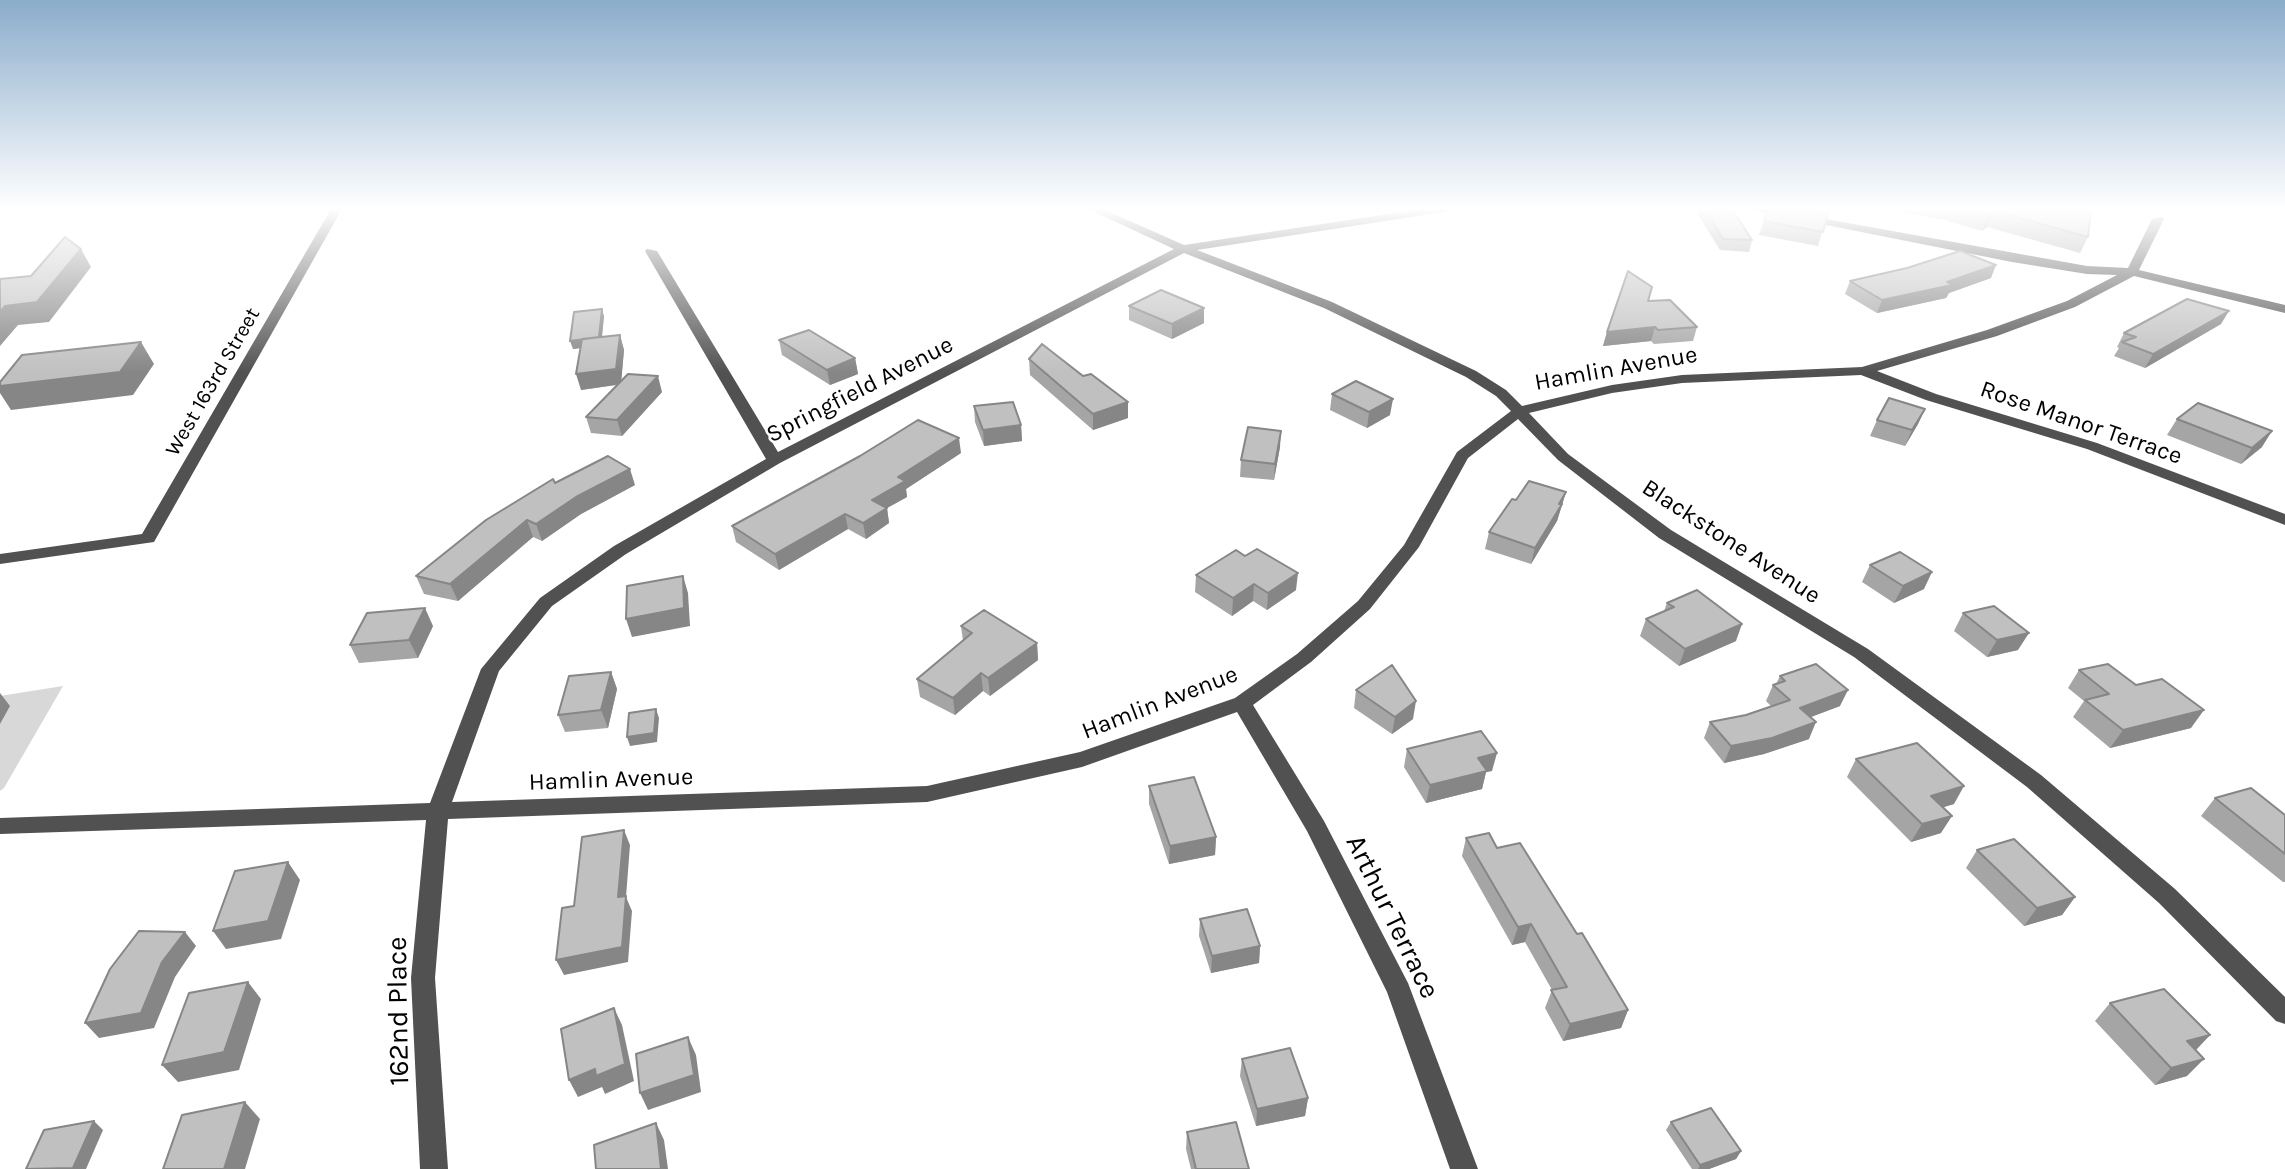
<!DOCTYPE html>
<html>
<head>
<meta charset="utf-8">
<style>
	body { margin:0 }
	canvas { display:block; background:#fff }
</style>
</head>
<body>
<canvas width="2285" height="1169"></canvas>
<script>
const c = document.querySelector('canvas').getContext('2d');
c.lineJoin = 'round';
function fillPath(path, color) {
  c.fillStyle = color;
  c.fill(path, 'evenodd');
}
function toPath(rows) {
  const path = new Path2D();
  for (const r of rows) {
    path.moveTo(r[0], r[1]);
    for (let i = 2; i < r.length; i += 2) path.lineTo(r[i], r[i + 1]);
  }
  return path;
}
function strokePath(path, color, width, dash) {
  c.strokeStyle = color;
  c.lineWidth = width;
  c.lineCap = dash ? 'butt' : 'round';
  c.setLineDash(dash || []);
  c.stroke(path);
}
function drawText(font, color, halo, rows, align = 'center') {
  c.font = font + ' Karla,sans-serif';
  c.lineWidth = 5;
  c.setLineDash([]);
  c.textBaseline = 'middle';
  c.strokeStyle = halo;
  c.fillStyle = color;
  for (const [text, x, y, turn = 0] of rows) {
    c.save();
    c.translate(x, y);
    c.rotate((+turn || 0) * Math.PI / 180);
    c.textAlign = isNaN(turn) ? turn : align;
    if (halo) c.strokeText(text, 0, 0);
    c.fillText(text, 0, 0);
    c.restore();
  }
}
fillPath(toPath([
	[63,686,4,788,0,791,0,696]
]), '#d8d8d8');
fillPath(toPath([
	[331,209,342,209,154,542,0,564,0,554,142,534,331,209],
	[1088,209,1103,209,1184,245,1421,209,1449,209,1444,212,1197,250,1332,302,1476,371,1506,390,1522,406,1612,385,1682,375,1862,367,1987,330,2067,301,2117,275,2087,274,2012,262,1746,209,1770,209,2087,266,2128,268,2152,219,2162,217,2164,219,2139,270,2285,305,2285,313,2134,276,2075,307,1997,336,1877,371,1936,394,2097,443,2285,514,2285,525,2087,449,1926,400,1861,375,1682,383,1612,393,1529,413,1568,454,1671,530,1868,649,2041,775,2175,889,2285,997,2285,1024,2276,1021,2159,903,2027,787,1854,657,1659,538,1558,460,1518,419,1468,458,1419,547,1370,609,1311,662,1253,705,1324,821,1408,983,1478,1169,1450,1169,1387,992,1307,831,1237,712,1082,767,927,802,448,819,435,978,448,1169,420,1169,411,978,426,820,0,834,0,818,430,803,481,669,540,598,614,546,766,459,645,251,647,249,657,251,778,452,1174,249,1088,209],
	[1184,253,1324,308,1466,377,1496,396,1511,411,1457,452,1404,545,1358,601,1297,654,1235,698,1080,752,927,786,452,802,499,671,552,606,626,554,780,463,1184,253]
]), '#515151');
fillPath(toPath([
	[1699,209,1732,209,1752,240,1749,252,1720,250,1697,213],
	[1768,209,1829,209,1818,246,1759,235],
	[1886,209,2091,209,2088,237,2080,253,1987,227,1982,231,1945,220],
	[1991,278,1949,293,1946,298,1877,313,1845,294,1850,281],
	[1648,301,1697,327,1693,341,1654,344,1651,341,1603,346,1607,332],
	[1129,306,1204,308,1204,323,1172,339,1129,320],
	[604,316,602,337,620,335,624,350,621,381,662,392,622,436,591,433,586,417,617,385,581,390,581,348,573,349],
	[2221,324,2145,368,2114,356,2119,348,2117,347,2124,333],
	[779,340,855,358,858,374,830,385,782,355],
	[1029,359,1083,376,1128,402,1128,418,1093,430,1030,375],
	[1332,394,1390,415,1367,428,1330,410],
	[974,406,1021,425,1022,441,984,446,975,422],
	[1925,409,1918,424,1905,446,1870,436,1877,420],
	[2177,419,2262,447,2241,464,2167,435],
	[1280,447,1274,480,1240,477,1241,460],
	[961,453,906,489,907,497,887,508,889,523,866,539,848,529,779,570,736,542,732,526],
	[555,483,635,485,581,514,542,541,533,537,458,601,424,594,416,576],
	[1566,492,1557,521,1531,564,1485,549,1489,532,1516,500],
	[1245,556,1296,590,1267,610,1253,601,1232,616,1195,592,1196,575],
	[1870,565,1924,589,1894,603,1862,582],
	[1667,603,1736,641,1679,666,1640,636,1646,619,1664,611],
	[1963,613,2018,650,1987,657,1954,631],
	[433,626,418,658,359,663,350,645],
	[961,626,1037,643,1038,660,990,696,983,691,955,715,920,697,917,679,963,641],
	[2079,670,2136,685,2191,728,2110,748,2073,717,2084,701,2068,688],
	[611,672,617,689,608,728,565,732,558,715],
	[1780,676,1840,706,1811,717,1809,739,1764,754,1724,763,1704,738,1710,722,1746,715,1771,706,1766,701,1773,685,1776,684],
	[1356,690,1413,719,1392,734,1354,708],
	[1407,749,1492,771,1486,772,1482,789,1426,803,1404,767],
	[1856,759,1954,804,1943,807,1941,833,1911,842,1847,777],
	[1149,786,1216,837,1215,855,1169,864,1149,804],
	[2215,798,2285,815,2285,882,2283,882,2201,816],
	[1466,838,1497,848,1577,934,1628,1010,1621,1028,1563,1041,1545,1008,1552,990,1525,942,1512,945,1462,856],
	[1977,850,2075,897,2062,915,2024,926,1966,868],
	[1200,919,1260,946,1259,963,1211,973,1199,936],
	[2110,1003,2210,1035,2196,1050,2187,1076,2155,1085,2095,1021],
	[1242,1059,1308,1098,1305,1116,1256,1126,1240,1076],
	[1671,1122,1741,1151,1736,1159,1709,1169,1692,1169,1666,1130],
	[1187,1132,1249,1169,1191,1169,1186,1149]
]), '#a5a5a5');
fillPath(toPath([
	[1994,211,1987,227,1982,231,1988,215],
	[81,249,91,267,49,322,18,325,0,346,0,312,5,306],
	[1996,265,1991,278,1949,293,1946,298,1877,313,1882,300,1947,282],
	[1204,308,1204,323,1172,339,1172,324],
	[602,309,604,316,601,345,573,349,570,341],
	[2229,311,2221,324,2145,368,2153,354],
	[1655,327,1651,341,1603,346,1607,332],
	[620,335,624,350,621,384,581,390,576,374],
	[141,342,154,364,133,395,11,410,0,393,0,386],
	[855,358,858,374,830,385,827,370],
	[658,376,662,392,622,436,617,420],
	[1393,399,1390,415,1367,428,1369,412],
	[1128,402,1128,418,1093,430,1093,414],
	[1925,409,1918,424,1905,446,1912,430],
	[1021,425,1022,441,984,446,983,430],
	[1281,431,1280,447,1274,480,1275,464],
	[2272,431,2262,447,2241,464,2252,448],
	[959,438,961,453,906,489,907,497,887,508,889,523,866,539,863,523,872,500,898,477],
	[630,469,635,485,581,514,542,541,536,524,576,497],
	[1566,492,1557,521,1531,564,1535,548],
	[845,514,848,529,779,570,775,554],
	[527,520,533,537,458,601,450,584],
	[1932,572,1924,589,1894,603,1903,586],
	[1298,573,1296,590,1267,610,1268,593],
	[683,576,688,593,690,626,632,637,626,619],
	[1254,584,1253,601,1232,616,1233,598],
	[425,608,433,626,418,658,409,640],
	[1742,624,1736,641,1679,666,1685,649],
	[2029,633,2018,650,1987,657,1997,640],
	[1037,643,1038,660,990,696,988,678],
	[611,672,617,689,608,728,601,710],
	[981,673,983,691,955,715,953,698],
	[1848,690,1840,706,1792,724,1800,708],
	[0,693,10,706,0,724],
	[1416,701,1413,719,1392,734,1395,717],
	[656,709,659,718,657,742,630,746,627,737],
	[2204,710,2191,728,2110,748,2123,730],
	[1816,722,1809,739,1764,754,1724,763,1731,746],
	[1497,753,1492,771,1486,772,1482,789,1426,803,1430,785,1478,758],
	[1964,786,1954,804,1921,814,1931,796],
	[1952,816,1941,833,1911,842,1922,824],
	[624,830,630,845,626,897,632,911,628,962,564,975,556,960,618,897],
	[1216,837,1215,855,1169,864,1170,846],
	[288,862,300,880,281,939,226,949,213,931],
	[2075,897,2062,915,2024,926,2037,908],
	[1531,924,1525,942,1512,945,1518,927],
	[185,932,196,946,175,977,154,1028,99,1038,85,1023,162,962],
	[1260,946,1259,963,1211,973,1212,956],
	[248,982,261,999,239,1070,178,1082,162,1065],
	[614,1008,622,1025,634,1081,605,1094,602,1087,578,1097,569,1080],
	[1628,1010,1621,1028,1563,1041,1570,1024],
	[2210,1035,2193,1053,2187,1041],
	[688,1037,696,1055,701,1092,648,1110,640,1093],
	[2204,1059,2187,1076,2155,1085,2171,1068],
	[1308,1098,1305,1116,1256,1126,1257,1109],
	[245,1102,260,1119,245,1169,224,1169],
	[94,1121,103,1130,86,1169,69,1169],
	[656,1123,664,1140,668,1169,661,1169],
	[1741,1151,1736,1159,1709,1169,1698,1169,1700,1165]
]), '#868686');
const building = toPath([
	[1705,209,1732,209,1752,240,1723,239,1705,209],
	[1768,209,1806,209,1828,214,1823,232,1764,221,1768,209],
	[1966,209,2091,209,2088,237,1994,211,1988,215,1966,209],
	[65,237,81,249,37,302,5,306,0,312,0,279,31,276,65,237],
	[1960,251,1996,265,1947,282,1952,285,1882,300,1850,281,1907,268,1960,251],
	[1628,271,1652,287,1648,301,1670,300,1697,327,1658,330,1655,327,1607,332,1628,271],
	[1161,290,1204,308,1172,324,1129,306,1161,290],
	[2187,299,2229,311,2153,354,2122,342,2136,337,2124,333,2187,299],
	[602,309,599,337,570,341,574,312,602,309],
	[809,330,855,358,827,370,779,340,809,330],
	[620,335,616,369,576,374,582,339,620,335],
	[141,342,120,372,0,386,0,382,22,355,141,342],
	[1042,344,1083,376,1091,374,1128,402,1093,414,1029,359,1042,344],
	[628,374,658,376,617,420,586,417,628,374],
	[1356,381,1393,399,1369,412,1332,394,1356,381],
	[1889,398,1925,409,1912,430,1877,420,1889,398],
	[1013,402,1021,425,983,430,974,406,1013,402],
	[2198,403,2272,431,2252,448,2177,419,2198,403],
	[918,420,959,438,898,477,905,481,872,500,887,508,863,523,845,514,775,554,732,526,860,456,918,420],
	[1248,427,1281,431,1275,464,1241,460,1248,427],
	[608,456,630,469,576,497,536,524,527,520,450,584,416,576,486,520,553,479,555,483,608,456],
	[1529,481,1566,492,1559,504,1562,504,1535,548,1489,532,1512,499,1516,500,1529,481],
	[1257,549,1298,573,1268,593,1254,584,1233,598,1196,575,1236,550,1245,556,1257,549],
	[1900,552,1932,572,1903,586,1870,565,1900,552],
	[683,576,684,608,626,619,627,586,683,576],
	[1697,590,1742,624,1685,649,1646,619,1674,607,1667,603,1697,590],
	[1994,606,2029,633,1997,640,1963,613,1994,606],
	[425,608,409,640,350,645,367,613,425,608],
	[984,610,1037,643,988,678,981,673,953,698,917,679,972,633,961,626,984,610],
	[1816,664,1848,690,1800,708,1816,722,1772,738,1731,746,1710,722,1746,715,1790,700,1773,685,1785,681,1780,676,1816,664],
	[2108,664,2136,685,2162,679,2204,710,2123,730,2085,700,2109,694,2079,670,2108,664],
	[1392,665,1416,701,1395,717,1356,690,1392,665],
	[611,672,601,710,558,715,569,676,611,672],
	[656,709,654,733,627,737,629,713,656,709],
	[1481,731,1497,753,1478,758,1487,771,1430,785,1407,749,1481,731],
	[1917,743,1964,786,1931,796,1952,816,1922,824,1856,759,1917,743],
	[1194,777,1216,837,1170,846,1149,786,1194,777],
	[2251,788,2285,815,2285,854,2215,798,2251,788],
	[624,830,618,897,626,896,622,947,556,960,562,908,574,906,582,837,624,830],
	[1489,833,1497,848,1520,843,1577,934,1582,933,1628,1010,1570,1024,1551,990,1567,987,1531,924,1518,927,1466,838,1489,833],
	[2014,839,2075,897,2037,908,1977,850,2014,839],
	[288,862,268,921,213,931,235,871,288,862],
	[1247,909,1260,946,1212,956,1200,919,1247,909],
	[139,931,185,932,162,962,141,1013,85,1023,110,969,139,931],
	[248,982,224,1052,162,1065,189,993,248,982],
	[2164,989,2210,1035,2187,1041,2204,1059,2171,1068,2110,1003,2164,989],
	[614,1008,625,1064,596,1076,595,1069,569,1080,561,1029,614,1008],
	[688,1037,694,1075,640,1093,636,1054,688,1037],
	[1290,1048,1308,1098,1257,1109,1242,1059,1290,1048],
	[245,1102,224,1169,163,1169,182,1115,245,1102],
	[1711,1108,1741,1151,1700,1165,1671,1122,1711,1108],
	[94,1121,73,1168,26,1169,44,1130,94,1121],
	[1236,1122,1249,1169,1196,1169,1187,1132,1236,1122],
	[656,1123,661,1169,596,1169,594,1145,656,1123]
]);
fillPath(building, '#c0c0c0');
strokePath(building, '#868686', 2);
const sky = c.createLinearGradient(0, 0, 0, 373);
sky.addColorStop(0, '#8baccb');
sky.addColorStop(0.56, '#fff');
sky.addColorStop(1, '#ffffff00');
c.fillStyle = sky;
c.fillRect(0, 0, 2285, 373);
drawText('21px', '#000', '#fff', [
	["West 163rd Street",213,382,-60]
]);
drawText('24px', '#000', '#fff', [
	["Hamlin Avenue",1616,369,-10],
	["Springfield Avenue",860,390,-27],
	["Rose Manor Terrace",2081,423,19],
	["Blackstone Avenue",1731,542,33],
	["Hamlin Avenue",1160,703,-21],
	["Hamlin Avenue",611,780,-2]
]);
drawText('28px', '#000', '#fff', [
	["Arthur Terrace",1392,917,64],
	["162nd Place",399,1011,-91]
]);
</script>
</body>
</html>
